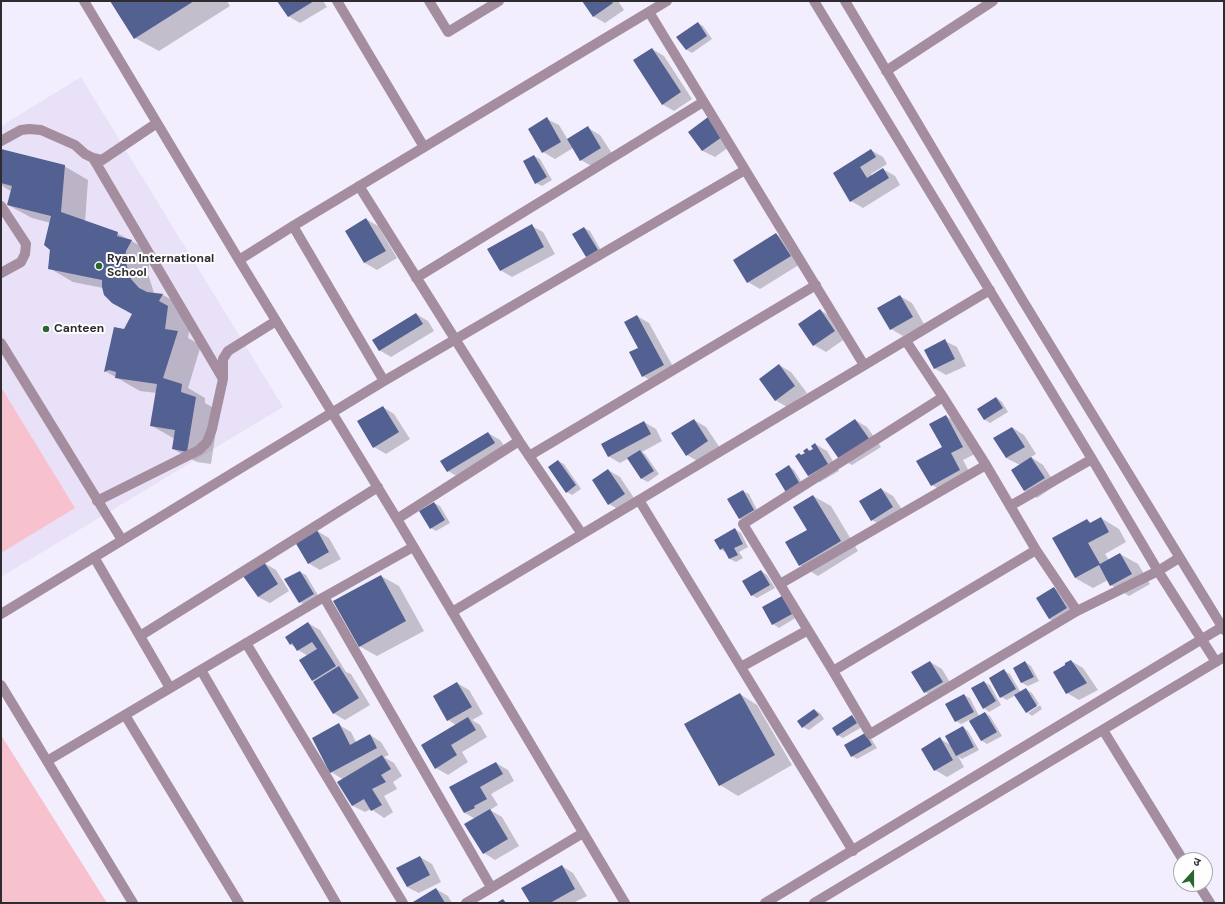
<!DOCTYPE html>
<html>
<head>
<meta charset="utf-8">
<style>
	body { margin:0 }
	#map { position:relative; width:1225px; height:904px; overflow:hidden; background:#f3eefe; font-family:"DM Sans","Noto Sans Devanagari",sans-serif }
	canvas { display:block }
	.frame { position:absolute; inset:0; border:2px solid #2e2c31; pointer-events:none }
	.north { position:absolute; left:1173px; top:852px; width:40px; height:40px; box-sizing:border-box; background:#fefefe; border:1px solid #abaaac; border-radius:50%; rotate:21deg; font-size:11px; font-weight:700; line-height:16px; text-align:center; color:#2e2c31 }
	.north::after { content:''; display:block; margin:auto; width:14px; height:18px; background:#28672f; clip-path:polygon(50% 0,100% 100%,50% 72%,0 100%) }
</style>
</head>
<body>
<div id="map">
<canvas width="1225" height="904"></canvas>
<div class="frame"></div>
<div class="north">उ</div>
</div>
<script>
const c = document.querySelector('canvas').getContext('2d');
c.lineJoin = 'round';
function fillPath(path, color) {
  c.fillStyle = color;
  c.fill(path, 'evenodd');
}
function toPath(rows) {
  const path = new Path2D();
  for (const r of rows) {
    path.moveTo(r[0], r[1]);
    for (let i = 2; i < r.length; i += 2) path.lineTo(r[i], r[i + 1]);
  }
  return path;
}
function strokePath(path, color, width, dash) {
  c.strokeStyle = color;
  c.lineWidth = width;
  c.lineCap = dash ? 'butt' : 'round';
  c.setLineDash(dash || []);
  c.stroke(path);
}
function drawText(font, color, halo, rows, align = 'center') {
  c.font = font + ' "DM Sans",sans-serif';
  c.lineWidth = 4;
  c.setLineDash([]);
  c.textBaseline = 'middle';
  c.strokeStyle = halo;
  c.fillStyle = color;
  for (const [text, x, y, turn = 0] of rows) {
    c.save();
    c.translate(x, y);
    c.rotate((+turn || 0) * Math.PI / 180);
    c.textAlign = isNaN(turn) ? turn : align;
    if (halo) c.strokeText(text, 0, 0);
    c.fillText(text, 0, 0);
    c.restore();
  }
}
fillPath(toPath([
	[81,77,283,407,1,577,1,126]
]), '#e9e1f8');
fillPath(toPath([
	[1,387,75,508,1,553],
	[1,735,107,903,1,903]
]), '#f7c2cd');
fillPath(toPath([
	[112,1,227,1,230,6,159,51,135,38],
	[279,1,323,1,327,7,300,23,288,16],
	[583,1,618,1,624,10,605,23,593,16],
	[698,23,703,26,712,39,692,53,687,50,678,37],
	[652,49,664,56,692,99,674,111,662,104],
	[708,118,733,144,715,157,703,151,689,132],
	[547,119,559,125,568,140,588,128,600,135,613,155,593,167,581,160,573,148,555,159,543,152],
	[1,150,64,166,88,180,85,222,117,233,155,254,149,265,148,274,154,293,163,295,186,308,191,320,188,338,201,345,188,388,205,398,205,403,219,411,211,464,197,462,173,449,175,439,152,426,157,393,140,391,105,371,133,314,112,303,103,288,73,282,49,268,51,223,32,218,8,205,12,192,1,185],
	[871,150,883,157,887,164,871,174,872,176,883,169,895,176,900,185,863,208,851,201,834,173],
	[534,156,540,159,552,180,542,186,536,183],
	[366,219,378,226,397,258,377,270,365,263,346,231],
	[532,226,543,232,555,254,512,277,500,270],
	[584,228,590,231,603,254,592,260,586,256],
	[776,234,788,241,802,263,760,289,748,282],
	[900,296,912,303,924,324,903,336,891,329],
	[820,310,832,317,846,338,826,352,814,345],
	[416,314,428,321,434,331,391,357,379,350],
	[637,316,649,323,676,372,655,383,643,376],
	[945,341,957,347,966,366,946,375,934,368],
	[779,365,791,372,807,393,787,407,775,400],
	[997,398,1002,402,1008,412,990,423,985,420,979,409],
	[383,407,394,414,410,439,386,454,374,447],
	[946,416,958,423,975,454,963,460,972,477,944,492,932,485,943,448],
	[694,420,706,427,720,448,699,462,687,455],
	[855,420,867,427,881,447,852,465,840,459],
	[644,422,656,429,662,441,642,452,645,454,659,474,648,482,642,479,629,458,620,463,608,456],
	[1013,428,1024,435,1036,454,1031,457,1043,465,1056,485,1037,498,1025,491,1012,470,1020,465,1006,458],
	[488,433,500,440,507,450,460,478,448,471],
	[815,444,827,451,839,471,820,482,808,475,802,456,806,453,807,449,811,451,814,449],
	[558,461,564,464,581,489,572,495,567,492],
	[789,466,794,470,806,489,794,497],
	[608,470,620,477,636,501,621,511,609,504],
	[881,489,893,496,905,514,884,527,872,520],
	[743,491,749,494,759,514,745,521,739,518],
	[813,496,831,506,858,551,818,576,800,565,808,530],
	[434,503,440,506,450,523,436,531,431,528],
	[1101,518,1119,529,1126,542,1105,554,1109,560,1120,554,1138,564,1150,584,1129,596,1111,585,1108,580,1093,588,1075,578,1087,521,1092,523],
	[735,529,741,533,748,547,739,552,743,558,736,562,730,559,727,553,720,549],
	[317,531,329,538,341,559,320,570,308,563],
	[264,563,276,570,289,591,270,603,258,597],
	[761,571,767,575,775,588,757,598,751,595],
	[300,572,306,575,319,597,305,605,300,602],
	[381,576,399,586,424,631,377,656,359,646],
	[1054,588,1066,595,1078,615,1061,625,1049,619],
	[788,600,797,617,779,628,773,624],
	[308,623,320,630,346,672,351,674,370,705,345,720,333,713,316,682,313,680,301,661,308,656,298,650,295,647,290,644],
	[1071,661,1083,668,1098,690,1079,700,1067,693],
	[930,662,942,669,954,689,936,699,925,692],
	[1025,662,1031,666,1039,681,1028,686,1022,683,1014,668],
	[1004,671,1010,674,1021,693,1026,689,1032,693,1039,704,1028,711,1028,713,1016,695,1007,700,1001,697],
	[984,682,990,685,1001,705,989,712,984,708],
	[457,683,469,690,483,714,472,720,480,725,487,737,462,752,468,762,448,775,436,768,456,725,448,720],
	[740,694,757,705,792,765,738,796,720,785],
	[964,695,970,698,979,716,985,713,990,716,1002,736,987,744,982,741,969,720,961,724,956,721],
	[1040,705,1042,709,1032,716,1028,713],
	[815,710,820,713,824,719,809,730,803,727],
	[852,717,858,720,862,727,843,738,837,735],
	[339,725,351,732,356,742,370,735,381,742,389,755,384,757,394,763,402,776,393,782,397,789,384,796,393,812,384,818,371,809,365,812,353,806,339,782,344,780,331,772],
	[963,727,968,731,979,750,962,759,958,756,964,767,947,777,935,770,940,739,951,745],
	[870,737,877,748,857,759,852,756,845,746],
	[496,763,508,770,514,781,491,794,498,805,490,810,502,817,519,846,495,860,484,853,475,819,465,813,451,788],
	[420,857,432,864,441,882,419,893,407,887],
	[562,866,573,873,587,896,573,903,531,903],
	[436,889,448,896,452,903,415,903]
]), '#0003');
fillPath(toPath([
	[110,1,194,1,134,39],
	[277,1,314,1,288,17],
	[582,1,611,1,613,3,593,17],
	[698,22,707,36,686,50,676,37],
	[652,48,681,92,662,105,633,60],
	[547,117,561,142,542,153,528,129],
	[708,117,722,137,702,151,688,132],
	[588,126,601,148,580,161,567,139],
	[1,149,65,165,61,212,118,232,117,236,132,240,126,251,125,260,131,279,139,288,147,292,163,294,159,301,168,306,165,329,178,331,163,378,182,384,181,392,196,397,187,452,172,449,175,430,150,426,157,384,115,378,116,372,109,370,104,372,114,327,124,329,132,314,112,303,104,295,102,287,102,280,48,269,50,250,44,245,51,216,7,205,12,186,1,183],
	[871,149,876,157,860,167,867,178,883,168,889,178,850,202,833,173],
	[534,155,547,177,535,184,523,161],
	[366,218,386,251,364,263,345,231],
	[532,224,544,247,500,271,487,249],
	[584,227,598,250,586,257,572,234],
	[776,233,791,256,747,283,733,260],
	[900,295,913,317,890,330,877,308],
	[820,309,835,331,813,346,798,324],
	[416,313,423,324,379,351,372,340],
	[637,315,664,365,642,377,629,352,638,348,624,322],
	[945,339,955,359,934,369,924,350],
	[779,364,795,386,775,401,759,379],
	[996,397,1003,408,984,420,977,409],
	[383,406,399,432,373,448,357,421],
	[946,415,963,447,951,453,960,470,931,486,916,461,942,447,929,424],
	[694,419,708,441,686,456,671,433],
	[855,419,870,440,839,459,825,439],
	[644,421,651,434,608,457,601,444],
	[1012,427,1025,447,1006,458,993,438],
	[488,432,495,443,447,472,440,461],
	[815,443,828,464,808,476,795,456,799,453,801,455,805,453,803,451,807,448,809,451,813,449,811,446],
	[640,450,654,471,641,479,627,458],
	[1031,457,1045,478,1024,491,1011,470],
	[558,460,576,485,566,493,548,467],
	[789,465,801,486,787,494,775,474],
	[608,469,625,494,608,505,592,480],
	[881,488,893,507,871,521,859,501],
	[743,490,754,510,739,519,727,499],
	[813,495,841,541,799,566,785,542,807,530,793,507],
	[434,502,445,520,430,529,419,511],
	[1101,517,1109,532,1088,543,1100,564,1120,553,1132,574,1110,586,1099,565,1075,578,1052,538,1087,519,1090,523],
	[735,528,743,544,734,548,738,555,729,559,723,548,720,550,714,540],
	[317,530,329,552,308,564,295,542],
	[264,562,278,584,258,597,243,576],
	[761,570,770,585,751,596,742,581],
	[300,571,314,594,299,603,284,579],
	[381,575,406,621,359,647,333,601],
	[1054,587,1067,608,1049,619,1036,598],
	[782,596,792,614,772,625,762,607],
	[308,622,336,666,312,681,299,660,317,649,312,642,297,651,292,643,290,645,285,637],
	[1071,660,1087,683,1066,694,1053,672,1065,665,1065,663],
	[930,661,943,682,924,693,911,672],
	[1025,661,1034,677,1021,683,1013,668],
	[339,666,359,698,333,714,313,682],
	[1004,669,1016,689,1000,698,989,678],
	[984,681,996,701,983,709,971,688],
	[457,682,472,707,447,721,433,696],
	[1026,688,1037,706,1026,713,1014,695],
	[740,693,775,755,719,786,684,724],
	[964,694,974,712,955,722,945,704],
	[814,709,819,715,802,728,797,721],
	[985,712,997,732,981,741,969,721],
	[852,715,857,723,837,736,832,728],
	[468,717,476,730,451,745,457,755,435,769,421,745],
	[339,723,350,745,370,734,377,748,330,773,312,738],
	[963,726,974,747,956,756,945,736],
	[865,733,872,745,851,757,844,745],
	[940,737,953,760,934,771,921,749],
	[382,755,391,769,381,775,386,782,372,789,382,805,371,811,364,799,352,806,337,782],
	[496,762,503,774,480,787,487,799,474,806,475,808,464,813,449,787],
	[490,809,508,839,483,854,464,824],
	[420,856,430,875,407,887,396,868],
	[562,865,575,889,550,903,530,903,521,888],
	[436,888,445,903,414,903,413,902],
	[503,899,506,903,496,903]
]), '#526191');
strokePath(toPath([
	[84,1,239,260,397,519,625,903],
	[337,1,424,147],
	[429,1,448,32,499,1],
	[814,1,1092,459,1158,571,1216,662],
	[845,1,1023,301,1224,630],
	[649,12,864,365],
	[886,71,993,1],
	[1,141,21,130,29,129,41,130,75,145,85,154,93,158,102,160,157,123],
	[93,158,223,379],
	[359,186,519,441,582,534],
	[1,206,26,244,25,254,21,262,1,273],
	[293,226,384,381],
	[239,260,293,226,667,1],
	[416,278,703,102],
	[906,341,943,397,986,465,1036,550,1077,611,870,734,833,671,743,524,943,397],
	[1,343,122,540],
	[529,456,816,285],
	[639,500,853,851],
	[97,501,199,450,207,442,212,429,223,379,223,359,228,351,276,321],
	[1010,506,1092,459],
	[397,519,519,441],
	[94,557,170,688],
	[780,584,986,465],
	[324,597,491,887],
	[1077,611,1158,571,1179,558],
	[452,612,990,290],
	[1,614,384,381,745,170],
	[140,636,378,487],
	[246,643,403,903],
	[741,667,808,630],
	[201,670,336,903],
	[833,671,1036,550],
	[1,685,133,903],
	[125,715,239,903],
	[1103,730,1183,860],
	[47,761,324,597,413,547],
	[1198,884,1210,903],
	[466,903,583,833],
	[765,903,1222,627],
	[814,903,1224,657]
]), '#a38d9e', 10);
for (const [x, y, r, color] of [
	[99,266,4,"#28672f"],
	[46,329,4,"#28672f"]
]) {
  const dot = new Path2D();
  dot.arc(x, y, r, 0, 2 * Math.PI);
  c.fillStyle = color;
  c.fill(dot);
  strokePath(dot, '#fefefe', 1.5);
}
drawText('bold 12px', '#2e2c31', '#fefefe', [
	["Ryan International",107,259],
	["School",107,273],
	["Canteen",54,329]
], 'left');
</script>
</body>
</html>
